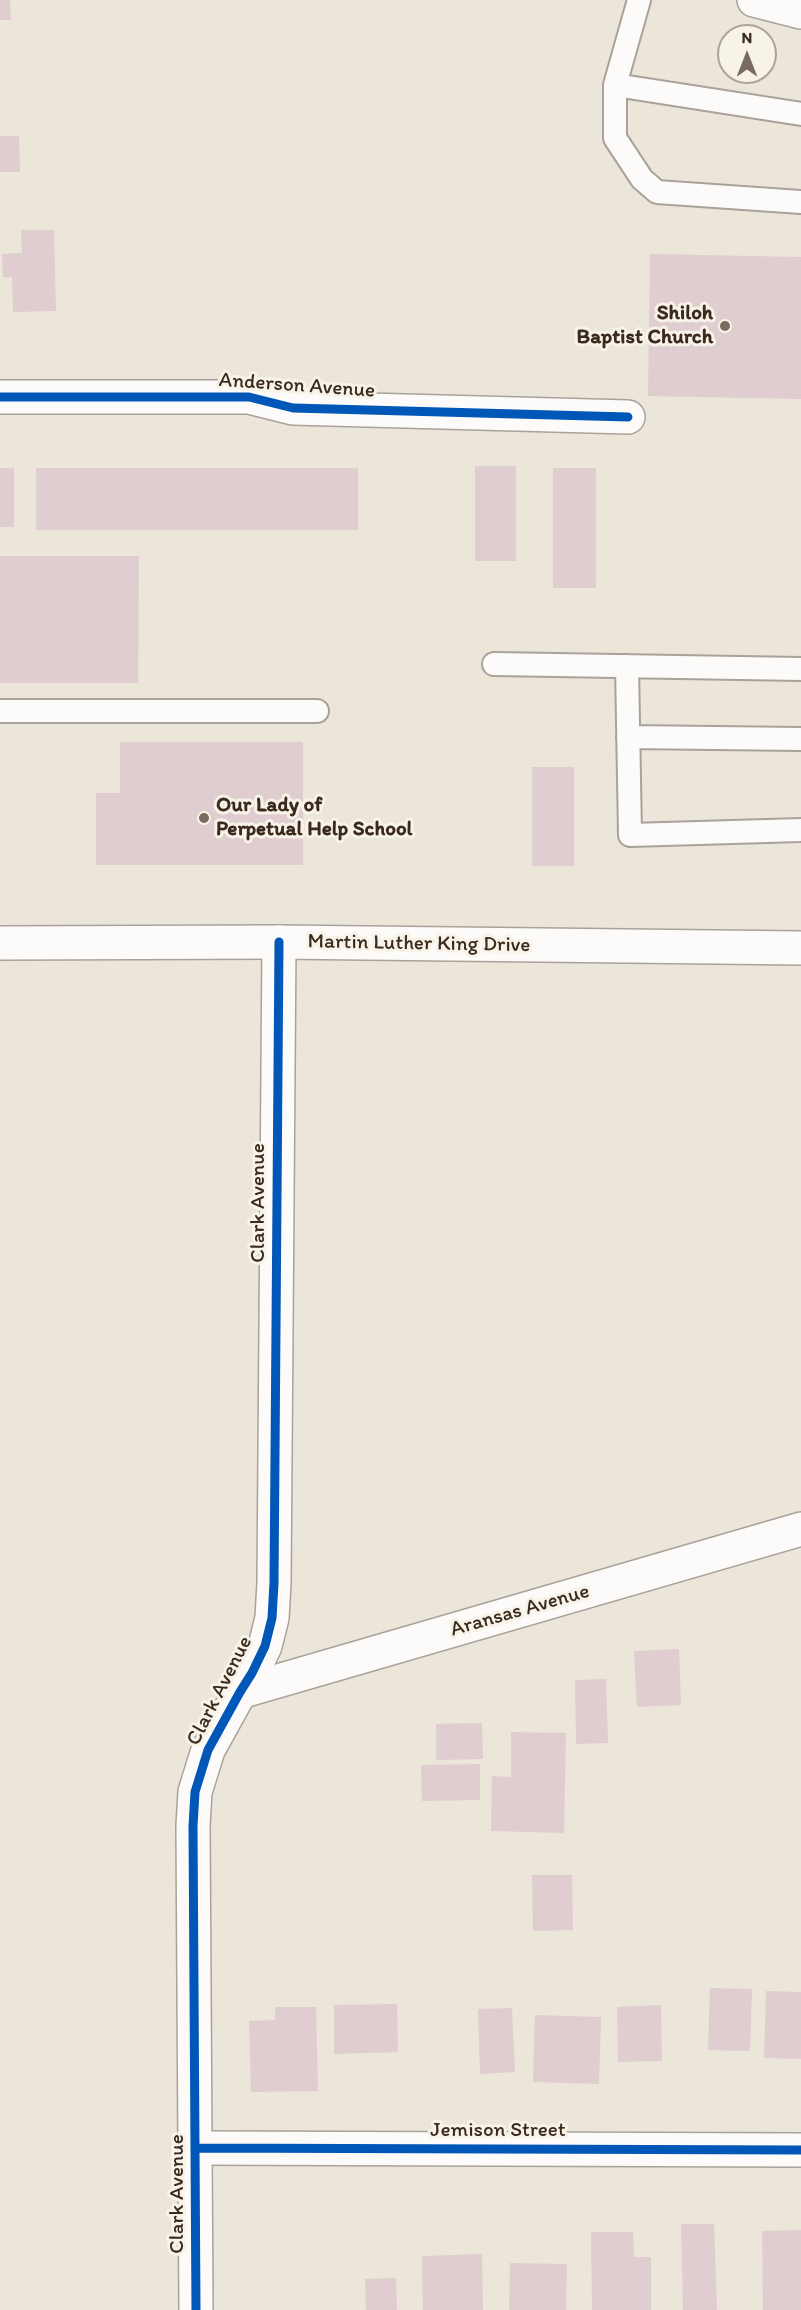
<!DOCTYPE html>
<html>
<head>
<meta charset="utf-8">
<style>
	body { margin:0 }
	#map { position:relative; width:801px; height:2310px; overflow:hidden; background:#ece5d9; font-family:Itim,sans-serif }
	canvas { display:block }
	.north { position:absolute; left:717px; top:24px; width:60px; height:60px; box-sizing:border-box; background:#f7f3e8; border:2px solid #aca397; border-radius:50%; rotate:0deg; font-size:16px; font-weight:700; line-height:24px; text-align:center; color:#3b2a1e }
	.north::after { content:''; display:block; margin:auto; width:21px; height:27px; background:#796b5f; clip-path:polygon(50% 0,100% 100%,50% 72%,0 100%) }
</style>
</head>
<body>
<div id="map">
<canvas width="801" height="2310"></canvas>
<div class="north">N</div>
</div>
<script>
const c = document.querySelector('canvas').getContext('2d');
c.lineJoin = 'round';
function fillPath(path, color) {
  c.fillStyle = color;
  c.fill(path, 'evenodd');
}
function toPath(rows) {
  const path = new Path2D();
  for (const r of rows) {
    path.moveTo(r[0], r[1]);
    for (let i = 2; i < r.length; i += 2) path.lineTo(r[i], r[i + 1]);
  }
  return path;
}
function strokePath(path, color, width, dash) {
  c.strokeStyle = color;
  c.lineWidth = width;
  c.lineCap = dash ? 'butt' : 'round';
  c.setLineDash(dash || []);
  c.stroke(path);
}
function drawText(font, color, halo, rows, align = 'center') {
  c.font = font + ' Itim,sans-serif';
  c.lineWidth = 6;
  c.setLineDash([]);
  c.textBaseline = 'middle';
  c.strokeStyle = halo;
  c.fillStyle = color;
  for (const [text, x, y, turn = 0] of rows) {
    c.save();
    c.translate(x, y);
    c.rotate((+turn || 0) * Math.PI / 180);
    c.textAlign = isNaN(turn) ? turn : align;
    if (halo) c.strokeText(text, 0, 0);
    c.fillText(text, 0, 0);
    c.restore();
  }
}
fillPath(toPath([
	[0,0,10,0,11,20,0,20],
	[0,136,19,136,20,172,0,172],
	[21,230,54,230,56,311,13,312,12,277,3,277,2,254,22,253],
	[650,254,801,257,801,399,648,396],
	[475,466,516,466,516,561,475,561],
	[0,468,14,468,14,527,0,527],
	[36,468,358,468,358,530,36,530],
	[553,468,596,468,596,588,553,588],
	[0,556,139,556,138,683,0,683],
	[120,742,303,742,303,865,96,865,96,793,120,793],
	[532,767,574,767,574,866,532,866],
	[679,1649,681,1705,637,1707,634,1651],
	[606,1679,608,1743,576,1744,575,1680],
	[482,1723,483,1759,436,1760,436,1724],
	[511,1732,566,1733,564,1833,491,1831,492,1776,511,1777],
	[480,1764,480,1800,422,1801,421,1765],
	[532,1875,572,1875,573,1930,533,1931],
	[710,1988,752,1989,750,2051,708,2050],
	[766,1991,801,1992,801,2059,764,2058],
	[397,2004,398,2052,334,2054,334,2005],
	[661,2005,662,2061,618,2062,617,2007],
	[275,2007,316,2007,318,2091,251,2092,249,2021,275,2020],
	[512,2008,515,2072,480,2074,478,2009],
	[535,2015,601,2017,599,2084,533,2082],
	[681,2224,714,2224,717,2310,683,2310],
	[801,2230,801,2310,763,2310,762,2231],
	[591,2232,633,2232,634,2257,651,2257,651,2310,592,2310],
	[482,2254,483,2310,423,2310,422,2256],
	[510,2263,567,2264,566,2310,509,2310],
	[396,2278,397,2310,366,2310,365,2279]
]), '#dfcdd0');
const service = toPath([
	[639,0,615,85,615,138,642,179,657,192,801,202],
	[615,85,801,114],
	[494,664,801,669],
	[627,666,630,835,801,830],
	[0,711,317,711],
	[628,737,801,739]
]);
const minor = toPath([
	[754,0,801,12],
	[0,397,249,397,293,408,628,417],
	[240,1692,801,1529],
	[195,2148,801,2150]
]);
const tertiary = toPath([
	[196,2310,193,1826,195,1792,208,1750,240,1692,252,1673,265,1646,272,1618,274,1583,279,942]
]);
const secondary = toPath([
	[0,943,279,942,801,948]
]);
strokePath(service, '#a9a29a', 26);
strokePath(minor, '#a9a29a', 36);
strokePath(tertiary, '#a9a29a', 36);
strokePath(secondary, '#a9a29a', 36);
strokePath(service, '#fcfbf9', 22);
strokePath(minor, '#fcfbf9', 33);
strokePath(tertiary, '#fcfbf9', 33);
strokePath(secondary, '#fcfbf9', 33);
strokePath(toPath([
	[0,397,249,397,293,408,628,417],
	[195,2148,801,2150],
	[196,2310,193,1826,195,1792,208,1750,240,1692,252,1673,265,1646,272,1618,274,1583,279,942]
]), '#0057b8', 9);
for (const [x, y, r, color] of [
	[725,326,6,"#796b5f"],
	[204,818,6,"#796b5f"]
]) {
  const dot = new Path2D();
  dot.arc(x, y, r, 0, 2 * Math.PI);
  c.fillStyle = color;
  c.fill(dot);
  strokePath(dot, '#f7f3e8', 2);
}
drawText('bold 21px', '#3b2a1e', '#f7f3e8', [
	["Shiloh",713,314],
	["Baptist Church",713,338],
	["Our Lady of",216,806,"left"],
	["Perpetual Help School",216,830,"left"]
], 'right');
drawText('21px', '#3b2a1e', '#f7f3e8', [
	["Anderson Avenue",297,386,4],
	["Martin Luther King Drive",419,944,1],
	["Clark Avenue",259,1203,-90],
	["Aransas Avenue",520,1611,-16],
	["Clark Avenue",220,1691,-63],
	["Jemison Street",498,2131],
	["Clark Avenue",178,2194,-90]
]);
</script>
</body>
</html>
